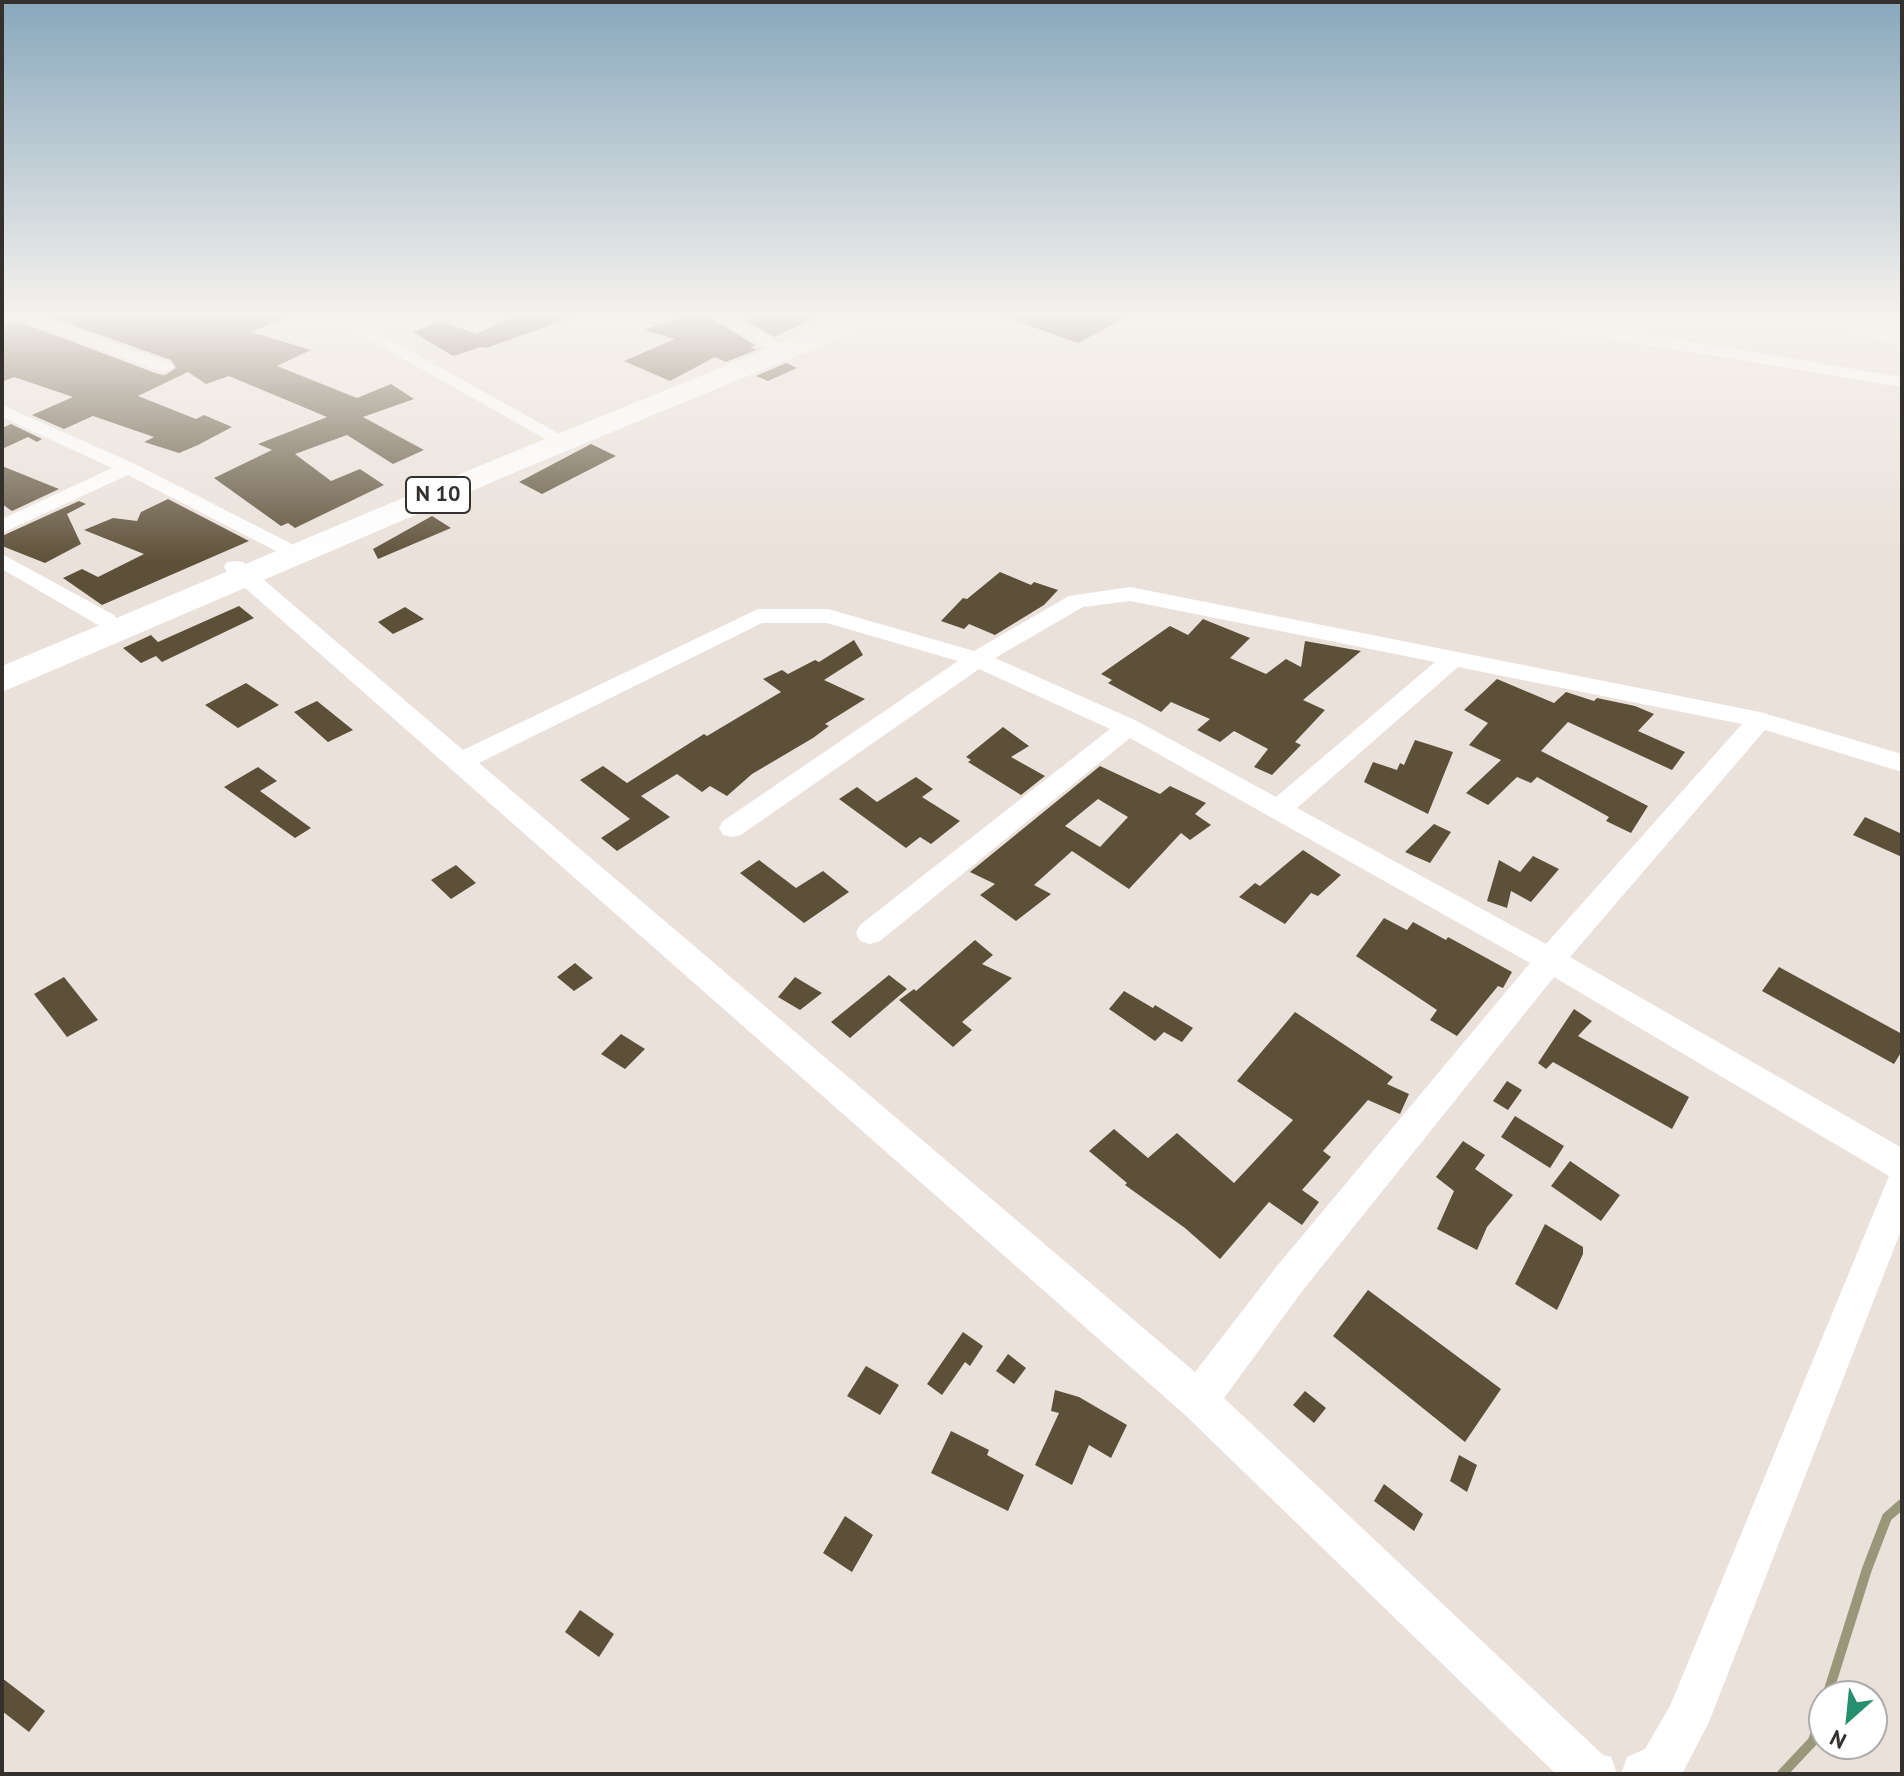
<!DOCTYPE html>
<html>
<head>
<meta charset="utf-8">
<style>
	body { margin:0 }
	#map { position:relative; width:1904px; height:1776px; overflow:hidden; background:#eae1da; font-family:"PT Sans",sans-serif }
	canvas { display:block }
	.frame { position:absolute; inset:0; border:4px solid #33302d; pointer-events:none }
	.north { position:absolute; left:1808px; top:1680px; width:80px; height:80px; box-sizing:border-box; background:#fff; border:2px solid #adacab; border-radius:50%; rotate:207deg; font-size:22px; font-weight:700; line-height:32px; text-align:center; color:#33302d }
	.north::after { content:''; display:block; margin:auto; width:28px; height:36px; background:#268f6d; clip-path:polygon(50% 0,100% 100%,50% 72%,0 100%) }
</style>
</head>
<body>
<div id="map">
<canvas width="1904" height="1776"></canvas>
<div class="frame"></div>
<div class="north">N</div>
</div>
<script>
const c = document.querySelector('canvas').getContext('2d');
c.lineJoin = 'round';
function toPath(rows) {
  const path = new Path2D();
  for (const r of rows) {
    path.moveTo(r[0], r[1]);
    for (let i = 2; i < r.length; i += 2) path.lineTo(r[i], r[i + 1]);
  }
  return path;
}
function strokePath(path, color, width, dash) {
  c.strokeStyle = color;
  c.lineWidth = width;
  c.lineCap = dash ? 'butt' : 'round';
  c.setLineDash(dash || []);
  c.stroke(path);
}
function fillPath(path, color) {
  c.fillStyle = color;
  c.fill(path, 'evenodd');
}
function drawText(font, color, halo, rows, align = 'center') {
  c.font = font + ' "PT Sans",sans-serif';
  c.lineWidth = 8;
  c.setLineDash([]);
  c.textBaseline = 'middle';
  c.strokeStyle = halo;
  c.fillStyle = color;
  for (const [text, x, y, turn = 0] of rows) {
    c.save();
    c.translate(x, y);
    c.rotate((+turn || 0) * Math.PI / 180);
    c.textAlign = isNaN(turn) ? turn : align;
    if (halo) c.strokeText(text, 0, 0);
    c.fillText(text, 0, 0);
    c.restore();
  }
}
strokePath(toPath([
	[1827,1696,1867,1569,1887,1517,1902,1504],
	[1782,1774,1813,1741,1824,1707]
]), '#99977a', 10);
fillPath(toPath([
	[41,314,293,314,251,332,311,350,277,366,357,398,391,384,414,399,363,417,424,450,393,464,347,435,295,454,331,481,360,469,384,485,295,528,288,523,281,526,214,478,272,450,258,444,327,417,229,376,206,384,188,372,138,396,196,419,204,415,232,427,198,445,179,453,144,442,154,437,93,416,64,429,32,415,73,397,14,377,2,382,2,327,17,321,158,374,165,375,176,368,171,360],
	[520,314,573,317,486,348,481,347,453,356,413,332,442,321,476,334],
	[689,314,705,314,755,345,750,347,756,350,726,362,715,357,670,381,624,361,675,339,644,330],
	[736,314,824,314,774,337],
	[1005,314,1132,314,1078,343,1005,317],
	[786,363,797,368,768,381,756,376],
	[11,424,42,439,37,442,28,437,2,449,2,428],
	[591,444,616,456,542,494,519,482],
	[2,466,59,489,12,511,2,504],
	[168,499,249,541,102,605,63,578,82,569,98,577,144,554,84,530,113,518,137,521,141,512],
	[79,501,86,504,67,514,81,544,45,563,2,546,2,536],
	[432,516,451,528,378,559,373,549],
	[1000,572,1031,585,1034,582,1058,590,1044,605,995,635,969,624,964,629,941,621,963,598,967,599],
	[239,606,254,618,162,662,156,656,141,663,123,648,151,635,158,642],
	[405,607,424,619,393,634,378,622],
	[1203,619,1250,638,1230,658,1266,674,1286,659,1301,667,1305,641,1361,651,1303,700,1325,710,1295,742,1301,745,1272,775,1254,767,1268,749,1234,731,1220,742,1197,730,1210,719,1171,702,1161,712,1108,683,1112,680,1101,674,1170,626,1188,635],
	[854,640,863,655,824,680,865,699,825,724,829,726,813,738,752,774,727,796,710,786,702,792,677,774,641,796,670,817,617,851,601,838,630,819,580,780,603,766,627,783,704,734,707,736,781,692,763,679,782,670,788,674,815,660,819,662],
	[1497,679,1554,703,1566,692,1594,701,1597,698,1635,706,1654,714,1638,731,1685,752,1672,770,1568,722,1541,751,1648,806,1631,833,1606,821,1609,817,1537,777,1531,783,1517,777,1488,805,1466,793,1501,760,1469,745,1488,723,1464,710],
	[246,683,279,705,238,728,205,705],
	[317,701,353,730,328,742,294,712],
	[1003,727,1029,746,1011,757,1045,776,1021,795,968,762,971,760,966,757],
	[1415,740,1453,752,1428,814,1364,782,1373,762,1397,770,1400,763,1404,765],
	[1100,766,1160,794,1170,786,1206,803,1195,814,1211,825,1190,840,1181,833,1129,889,1072,851,1034,885,1051,894,1016,921,980,895,995,884,970,872],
	[1098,799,1128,817,1100,847,1065,826],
	[258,767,277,781,260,791,311,828,295,838,224,787],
	[916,777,933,789,922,797,960,821,931,844,920,837,906,848,839,799,857,787,877,802],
	[1865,817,1902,834,1902,857,1853,835],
	[1434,824,1451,832,1430,863,1405,852],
	[1303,850,1341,875,1318,896,1311,893,1285,924,1239,897,1255,883,1260,886],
	[1533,856,1559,869,1531,902,1511,891,1507,908,1487,901,1499,860,1520,872],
	[759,860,796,888,823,871,849,892,804,923,740,873],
	[456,865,476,883,451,899,431,880],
	[1384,918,1407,930,1413,922,1446,940,1448,937,1512,972,1503,988,1498,986,1457,1036,1430,1020,1437,1010,1356,956],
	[975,940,993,955,982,964,1012,978,962,1022,972,1030,953,1047,899,1000,914,989,916,991],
	[575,963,593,978,574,991,557,977],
	[1779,967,1902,1034,1902,1051,1894,1064,1762,991],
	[889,975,907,989,850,1038,831,1022],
	[64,977,98,1020,67,1037,34,994],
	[795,977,822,993,800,1010,778,997],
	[1124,991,1153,1008,1155,1005,1193,1028,1182,1042,1164,1032,1155,1041,1109,1009],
	[1574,1009,1592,1021,1578,1036,1689,1097,1672,1129,1553,1062,1546,1069,1538,1063],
	[1295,1012,1393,1077,1387,1084,1409,1094,1400,1114,1368,1100,1323,1151,1331,1157,1302,1190,1319,1202,1302,1225,1269,1202,1220,1259,1185,1228,1125,1185,1127,1183,1089,1151,1114,1129,1148,1158,1177,1133,1234,1183,1293,1120,1237,1081],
	[621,1034,645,1049,625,1069,601,1054],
	[1507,1081,1522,1090,1508,1110,1493,1101],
	[1515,1116,1564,1146,1550,1168,1501,1137],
	[1463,1141,1485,1155,1475,1169,1513,1195,1487,1227,1477,1250,1437,1229,1454,1191,1436,1177],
	[1570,1161,1620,1195,1601,1221,1551,1186],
	[1545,1224,1583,1247,1583,1254,1557,1310,1515,1284],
	[1368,1290,1501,1389,1465,1442,1333,1336],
	[963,1332,983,1346,970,1366,965,1362,942,1395,927,1384],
	[1008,1354,1026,1368,1014,1384,996,1371],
	[866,1366,899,1385,880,1415,847,1396],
	[1055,1390,1079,1397,1127,1425,1111,1458,1089,1445,1072,1485,1035,1465,1059,1413,1051,1411],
	[1305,1391,1326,1408,1314,1423,1293,1405],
	[951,1431,989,1450,987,1455,1024,1475,1008,1511,931,1473],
	[1459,1455,1477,1465,1467,1492,1450,1481],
	[1384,1484,1423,1514,1414,1531,1374,1501],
	[845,1516,873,1535,852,1572,823,1553],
	[580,1610,614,1634,599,1657,565,1632],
	[2,1678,45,1711,29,1732,2,1711]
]), '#5d5038');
fillPath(toPath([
	[7,314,31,314,170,363,173,367,164,372,158,371,7,314],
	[324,314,344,314,574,442,565,448,558,446,324,314],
	[708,314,729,314,781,344,779,348,767,348,708,314],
	[1485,314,1524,314,1902,377,1902,387,1493,319,1485,314],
	[1799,314,1826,314,1902,336,1902,346,1799,314],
	[2,405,135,464,290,543,293,547,290,551,276,551,128,475,2,533,2,519,112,468,2,417,2,405],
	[2,554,114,615,117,620,106,627,98,625,2,569,2,554],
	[235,561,243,562,463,750,758,609,828,609,974,651,1069,596,1130,587,1760,712,1902,754,1902,772,1765,730,1570,957,1902,1148,1902,1228,1709,1722,1682,1774,1621,1774,1627,1757,1645,1749,1670,1706,1889,1176,1554,977,1303,1290,1224,1398,1603,1755,1611,1757,1617,1774,1556,1774,1184,1414,227,572,224,567,227,562,235,561],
	[1130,601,1435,662,1276,797,1137,721,995,658,1083,607,1130,601],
	[762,623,827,623,958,661,723,821,719,828,723,835,732,837,741,835,979,669,1110,729,860,925,856,933,860,941,870,944,880,941,1130,738,1530,963,1277,1266,1195,1372,479,763,762,623],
	[1458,667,1742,724,1546,944,1297,808,1458,667]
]), '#fff');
fillPath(toPath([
	[853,314,888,314,885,319,518,471,2,692,2,666,496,459,853,314]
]), '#fff');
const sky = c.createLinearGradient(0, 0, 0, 563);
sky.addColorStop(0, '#88a8bc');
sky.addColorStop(0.56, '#f6f2ee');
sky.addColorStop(1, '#f6f2ee00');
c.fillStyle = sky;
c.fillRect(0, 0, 1904, 563);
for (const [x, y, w] of [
	[438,495,64]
]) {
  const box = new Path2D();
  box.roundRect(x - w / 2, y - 18, w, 36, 6);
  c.fillStyle = '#fff';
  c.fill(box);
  strokePath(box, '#33302d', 2);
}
drawText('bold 22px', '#33302d', null, [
	["N 10",438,495]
]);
</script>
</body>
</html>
